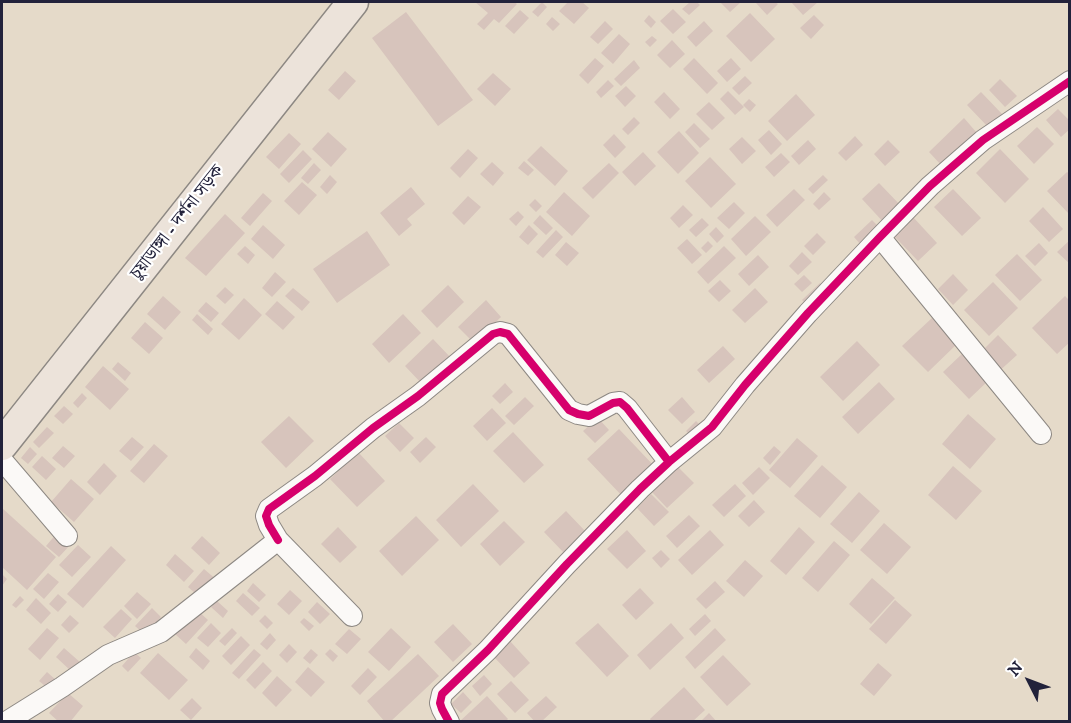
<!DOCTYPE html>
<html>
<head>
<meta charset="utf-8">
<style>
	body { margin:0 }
	#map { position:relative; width:1071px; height:723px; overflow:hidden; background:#e5dac9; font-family:"IM FELL DW Pica",serif }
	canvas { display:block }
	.frame { position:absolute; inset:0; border:3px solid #22223b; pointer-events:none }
	.north { position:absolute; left:999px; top:651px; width:60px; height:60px; -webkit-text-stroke:4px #fff; paint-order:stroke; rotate:312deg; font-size:16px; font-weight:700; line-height:24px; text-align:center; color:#22223b }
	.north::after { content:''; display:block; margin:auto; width:21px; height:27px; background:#22223b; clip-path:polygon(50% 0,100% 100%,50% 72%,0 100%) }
</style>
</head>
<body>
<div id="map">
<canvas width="1071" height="723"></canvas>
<div class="frame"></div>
<div class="north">N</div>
</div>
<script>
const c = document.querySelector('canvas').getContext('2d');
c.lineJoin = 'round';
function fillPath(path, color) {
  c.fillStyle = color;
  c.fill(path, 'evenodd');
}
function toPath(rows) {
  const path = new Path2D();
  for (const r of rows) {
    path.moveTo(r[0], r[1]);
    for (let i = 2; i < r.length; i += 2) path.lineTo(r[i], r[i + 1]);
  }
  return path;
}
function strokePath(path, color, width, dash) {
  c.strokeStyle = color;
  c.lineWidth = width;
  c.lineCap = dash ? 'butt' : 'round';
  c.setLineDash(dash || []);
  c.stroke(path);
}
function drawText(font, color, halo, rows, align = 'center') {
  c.font = font + ' "IM FELL DW Pica","Noto Serif Bengali",serif';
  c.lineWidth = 4.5;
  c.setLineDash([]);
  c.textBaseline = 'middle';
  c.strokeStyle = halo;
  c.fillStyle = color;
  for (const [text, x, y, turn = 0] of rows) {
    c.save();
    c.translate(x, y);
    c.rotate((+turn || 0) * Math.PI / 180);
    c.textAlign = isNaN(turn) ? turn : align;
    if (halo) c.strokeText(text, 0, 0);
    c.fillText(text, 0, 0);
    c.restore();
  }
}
fillPath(toPath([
	[475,2,514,2,517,4,499,23,494,19,484,30,477,24,488,13],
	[542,2,547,7,538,17,532,12],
	[568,2,582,2,589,8,574,24,559,11],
	[690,2,697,2,700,5,689,15,682,9],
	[720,2,741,2,730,12],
	[757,2,775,2,778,4,767,15,756,3],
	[791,2,818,2,803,15],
	[673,9,686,22,673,34,660,21],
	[520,10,529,18,514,34,505,26],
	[406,12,473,100,438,126,372,38],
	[750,13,775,39,751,62,726,36],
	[649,15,656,22,651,28,644,21],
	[814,15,824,25,811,39,800,28],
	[552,17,560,24,553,31,546,24],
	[605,21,613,29,598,44,590,37],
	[704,21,713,31,696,47,687,37],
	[619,34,630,44,613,64,601,53],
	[652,36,657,40,650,47,645,42],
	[672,40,685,54,670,68,657,55],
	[595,58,604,66,588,84,579,75],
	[694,58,718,83,707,94,683,69],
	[731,58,741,69,727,82,717,71],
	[634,60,640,68,621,86,614,79],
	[345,71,356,81,339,100,328,90],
	[493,73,511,89,495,106,477,89],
	[745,76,752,83,739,95,732,88],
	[1000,79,1017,96,1005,107,989,90],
	[608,80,614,86,601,98,596,92],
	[626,86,636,96,625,107,615,96],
	[728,91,744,107,735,115,720,99],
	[664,92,680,109,670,119,654,102],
	[981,92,1003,115,989,128,967,105],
	[796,94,815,115,787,141,768,121],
	[749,99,756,105,750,112,743,105],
	[709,102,725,118,712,130,696,114],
	[1058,109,1070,121,1070,129,1061,137,1046,120],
	[634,117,640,123,628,135,622,129],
	[964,118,977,133,942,166,929,152],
	[694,123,710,139,700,148,685,132],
	[1037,127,1054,144,1034,164,1017,146],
	[769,130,782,144,771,155,758,140],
	[679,131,699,153,678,174,657,152],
	[328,132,347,149,331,167,312,149],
	[289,133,301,144,279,169,266,157],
	[614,134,626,147,615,158,603,145],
	[855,136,863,145,846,161,838,153],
	[742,137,756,151,742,164,729,149],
	[808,140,816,149,799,165,791,156],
	[888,140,900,152,885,166,874,154],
	[541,146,568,171,555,186,527,160],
	[468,149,478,158,460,178,450,168],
	[1000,149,1029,179,1005,203,976,173],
	[303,150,312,159,289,183,280,174],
	[643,152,656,166,635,186,622,172],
	[781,153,790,162,774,177,765,167],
	[710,157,736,184,711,208,685,181],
	[524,161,534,170,528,176,518,168],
	[492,162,504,173,493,186,480,174],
	[314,163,321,170,308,184,301,178],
	[609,163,619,173,593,199,582,188],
	[1067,172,1070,174,1070,215,1047,191],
	[330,175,337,182,327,194,320,187],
	[823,175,828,180,813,194,808,189],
	[302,182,317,195,299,215,284,201],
	[879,183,903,208,886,225,862,199],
	[411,187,425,204,407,219,412,225,399,236,380,213],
	[794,189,805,200,777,227,766,215],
	[953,189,981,218,962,236,934,207],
	[564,192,590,216,572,236,546,212],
	[824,192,831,199,819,210,813,204],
	[263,193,272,201,250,226,241,218],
	[468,196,481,207,464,225,452,213],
	[535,199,542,206,536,212,529,205],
	[734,202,745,213,729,229,717,218],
	[683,205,693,215,679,228,670,218],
	[1043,207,1063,229,1049,242,1029,221],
	[518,211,524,217,516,226,509,219],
	[225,214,245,233,206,276,185,258],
	[540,215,553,228,546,235,533,223],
	[755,216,771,232,746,256,731,239],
	[913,217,937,243,918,261,894,236],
	[702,218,709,225,696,237,689,230],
	[872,220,879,227,861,245,854,237],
	[263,225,285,245,273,259,251,239],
	[529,225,538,234,528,245,519,237],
	[716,227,724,236,717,243,709,234],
	[556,230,563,237,543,258,536,252],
	[367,231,390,265,337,303,313,269],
	[817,233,826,242,813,255,804,246],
	[687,239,702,255,692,264,677,248],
	[1070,240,1070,264,1057,252],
	[708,241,713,246,706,253,701,248],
	[566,242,579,253,567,266,555,255],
	[1039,243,1048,253,1035,266,1025,256],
	[245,246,255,255,248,264,237,254],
	[724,246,736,258,708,284,697,272],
	[802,252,812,262,798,275,789,266],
	[1017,254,1042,280,1020,301,995,275],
	[758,255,769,267,749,286,738,274],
	[275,272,286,282,272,297,262,288],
	[953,274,968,290,953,305,938,289],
	[804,275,812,283,802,292,794,284],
	[720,280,731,291,719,302,708,291],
	[993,282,1018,308,989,336,964,310],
	[820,283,826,289,808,306,802,300],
	[448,285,464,302,437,328,421,311],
	[225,287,234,295,225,304,216,296],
	[293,288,310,302,302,311,285,296],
	[755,288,768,302,745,323,732,310],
	[163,296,181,312,165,330,147,314],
	[1065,296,1070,301,1070,342,1057,354,1032,328],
	[244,298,262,315,239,340,221,324],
	[486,300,501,317,474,343,458,327],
	[277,301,295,317,283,330,265,314],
	[206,302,219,313,211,322,198,311],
	[197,314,213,329,208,335,192,320],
	[403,314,421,333,389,363,372,344],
	[932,318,957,344,928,372,902,346],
	[145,322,163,338,149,354,131,338],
	[998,335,1017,355,996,374,978,355],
	[433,339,451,358,423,385,405,366],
	[857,341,880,365,843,401,820,377],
	[723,346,735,359,709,383,697,370],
	[963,353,989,380,969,399,943,372],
	[118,362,131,373,125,381,112,369],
	[103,366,129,389,110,410,85,387],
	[879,382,895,399,858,434,842,417],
	[505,383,513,392,500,404,492,396],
	[82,393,87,398,78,408,73,403],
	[525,397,534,406,514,425,505,416],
	[682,397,695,412,682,424,668,410],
	[64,406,73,414,63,424,54,416],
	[492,408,506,423,487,441,473,426],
	[968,414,996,439,970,469,942,444],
	[289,416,314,441,286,468,261,442],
	[598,418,609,430,595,443,583,431],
	[696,421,704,429,693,438,686,431],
	[399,423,414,438,400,452,385,436],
	[47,427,54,433,39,448,33,442],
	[619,429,656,468,624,498,587,459],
	[513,432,544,465,524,483,493,451],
	[132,437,144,447,131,461,119,451],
	[426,437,436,447,420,463,410,452],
	[797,438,818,456,790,488,769,470],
	[154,444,168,456,144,483,130,471],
	[63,446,75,456,64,468,52,458],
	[774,446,781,452,770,465,763,458],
	[30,447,37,454,28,464,21,458],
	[358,452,385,481,357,507,330,479],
	[42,456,56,469,46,480,32,467],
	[104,463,117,476,100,495,87,482],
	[822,465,847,487,820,518,794,496],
	[953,466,982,491,956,520,928,495],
	[678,467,694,483,667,508,652,492],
	[759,467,770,478,753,495,742,483],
	[71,479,94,499,74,522,51,502],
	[473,484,499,511,461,547,436,520],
	[735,484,746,496,724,517,712,505],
	[859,492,880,511,852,543,830,524],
	[651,494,669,512,654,526,637,508],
	[754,500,765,512,749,527,738,516],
	[2,508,56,557,27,590,2,567],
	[566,511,586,532,564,553,544,532],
	[689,515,700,526,677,548,666,536],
	[416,516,439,540,402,576,379,551],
	[504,521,525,542,500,566,480,544],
	[884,523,911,547,887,574,860,550],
	[338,527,357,547,340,563,321,544],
	[799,527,815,542,786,575,770,561],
	[627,530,646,551,627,569,607,549],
	[710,530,724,545,692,575,678,560],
	[57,533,70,545,59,557,46,546],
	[202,536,220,553,209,565,191,548],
	[834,541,850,555,818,592,802,578],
	[78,545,91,557,72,577,59,565],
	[111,546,126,560,83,608,67,594],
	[661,550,670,559,661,568,652,558],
	[175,554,194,571,184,582,166,565],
	[745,560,763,576,744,597,726,581],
	[204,569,218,581,202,599,188,587],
	[48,573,59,582,44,599,33,589],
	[2,574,7,579,2,586],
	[872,578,895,598,871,624,849,604],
	[715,581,725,592,706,609,696,599],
	[253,583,266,595,259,602,247,591],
	[640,588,654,603,636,620,622,605],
	[290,590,302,601,289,615,277,604],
	[137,592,151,604,137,619,124,606],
	[243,593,260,608,252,616,236,601],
	[58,594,67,602,58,612,49,604],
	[20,596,24,600,16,608,12,605],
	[36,598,51,613,41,624,26,610],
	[895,600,912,615,886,644,869,629],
	[217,601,228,611,223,618,211,607],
	[317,602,330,614,320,624,308,612],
	[152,608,161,617,145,635,135,626],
	[121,609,132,619,115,638,103,627],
	[197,610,208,620,186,644,175,634],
	[705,614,711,621,695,636,689,629],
	[70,615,79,623,69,633,61,625],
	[265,615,273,623,267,629,259,621],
	[304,618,314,626,309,631,300,622],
	[211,623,221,633,208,647,197,638],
	[598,623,629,656,607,677,575,643],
	[671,623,684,638,650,670,637,655],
	[453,624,472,644,453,662,434,642],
	[47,628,59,638,40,660,28,649],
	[232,628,237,633,225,646,219,641],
	[391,628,411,647,389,671,368,652],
	[715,628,726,640,695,669,685,657],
	[349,629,361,639,347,654,335,644],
	[270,633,276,640,267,650,260,644],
	[241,636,250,645,231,665,222,656],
	[510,641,530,663,514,678,494,657],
	[289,644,297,652,287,663,279,655],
	[64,648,81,663,72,672,56,657],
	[196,648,210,661,203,670,189,657],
	[254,649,261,655,239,679,232,673],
	[311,649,318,655,310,664,303,658],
	[330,649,338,656,333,662,325,654],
	[134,652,141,658,128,672,122,666],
	[158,653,188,680,169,700,140,673],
	[418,654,439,676,390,722,385,722,367,701],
	[723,655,751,684,727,706,700,677],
	[263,662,272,671,255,689,246,680],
	[878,663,892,675,874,696,860,684],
	[308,667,325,682,311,697,295,682],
	[368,668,377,677,360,695,351,686],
	[47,672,57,681,50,690,39,681],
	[484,675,492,684,480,696,472,686],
	[277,676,292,690,276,707,262,693],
	[511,681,529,700,515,713,497,694],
	[684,687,705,710,692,722,652,722,650,719],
	[463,692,472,702,461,713,451,704],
	[68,693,83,706,70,722,59,722,49,713],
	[487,696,508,719,505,722,459,722],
	[546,696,557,707,541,722,535,722,527,713],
	[192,698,202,708,191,720,180,710],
	[709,713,717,722,700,722]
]), '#d7c4bc');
const street = toPath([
	[880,237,1041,434],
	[2,460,67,536],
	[278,540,269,525,266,516,269,509,315,476,373,428,418,396,493,334,500,332,508,334,569,410,578,414,589,416,613,403,620,402,627,408,669,462],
	[6,722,62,687,108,655,161,632,278,540,352,616],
	[449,722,442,709,440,703,442,694,488,650,567,564,640,489,669,462,712,427,745,385,808,313,880,237,930,186,983,140,1070,81]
]);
const primary = toPath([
	[2,445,353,2]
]);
strokePath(street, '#8d8883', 22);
strokePath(primary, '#8d8883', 33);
strokePath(street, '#fbf9f7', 20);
strokePath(primary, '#ece3da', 30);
strokePath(toPath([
	[278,540,269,525,266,516,269,509,315,476,373,428,418,396,493,334,500,332,508,334,569,410,578,414,589,416,613,403,620,402,627,408,669,462],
	[449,722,442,709,440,703,442,694,488,650,567,564,640,489,669,462,712,427,745,385,808,313,880,237,930,186,983,140,1070,81]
]), '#d6006c', 8);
drawText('18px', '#22223b', '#fff', [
	["চুয়াডাঙ্গা - দর্শনা সড়ক",178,223,-52]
]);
</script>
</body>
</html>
